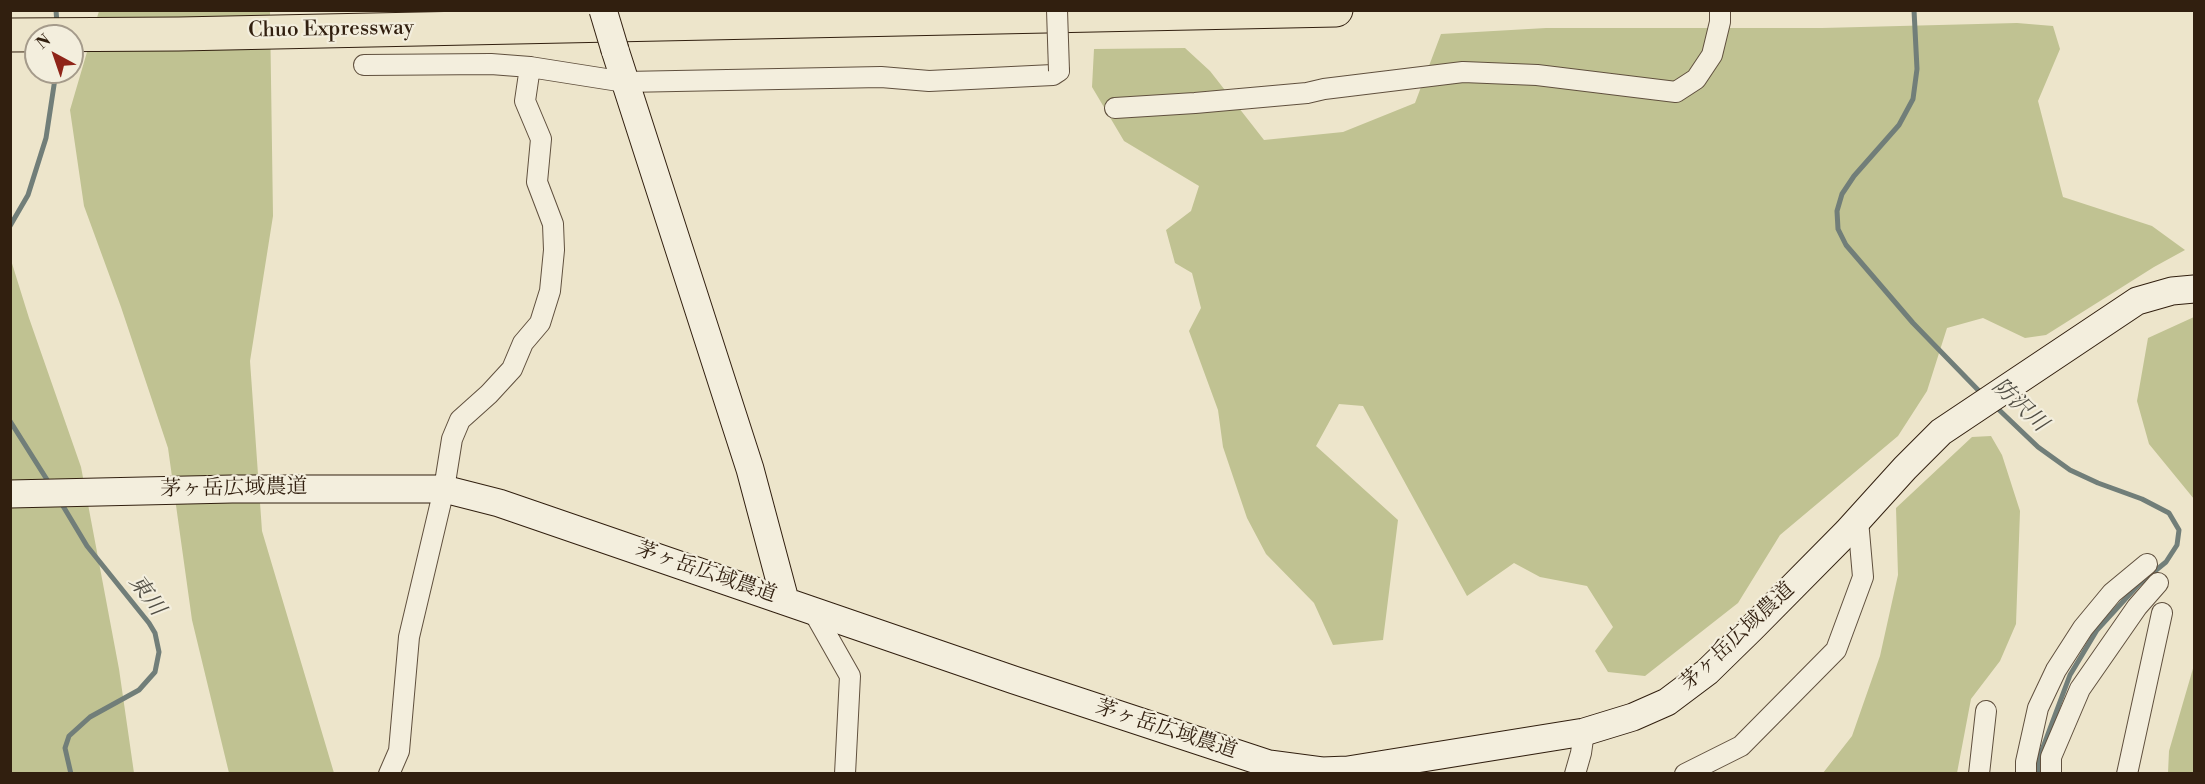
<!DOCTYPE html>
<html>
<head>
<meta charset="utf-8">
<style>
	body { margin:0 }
	#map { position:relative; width:2205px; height:784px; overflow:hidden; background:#ede5cb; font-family:"Libre Bodoni",serif }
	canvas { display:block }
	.frame { position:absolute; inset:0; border:12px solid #311f0f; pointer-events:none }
	.north { position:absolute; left:24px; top:24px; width:60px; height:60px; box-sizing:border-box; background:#f3eedd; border:2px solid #a59b8b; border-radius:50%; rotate:320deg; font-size:16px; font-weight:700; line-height:24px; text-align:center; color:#311f0f }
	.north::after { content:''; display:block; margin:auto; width:21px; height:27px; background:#8f2418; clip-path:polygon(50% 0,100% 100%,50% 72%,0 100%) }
</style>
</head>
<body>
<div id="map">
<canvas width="2205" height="784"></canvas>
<div class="frame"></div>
<div class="north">N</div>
</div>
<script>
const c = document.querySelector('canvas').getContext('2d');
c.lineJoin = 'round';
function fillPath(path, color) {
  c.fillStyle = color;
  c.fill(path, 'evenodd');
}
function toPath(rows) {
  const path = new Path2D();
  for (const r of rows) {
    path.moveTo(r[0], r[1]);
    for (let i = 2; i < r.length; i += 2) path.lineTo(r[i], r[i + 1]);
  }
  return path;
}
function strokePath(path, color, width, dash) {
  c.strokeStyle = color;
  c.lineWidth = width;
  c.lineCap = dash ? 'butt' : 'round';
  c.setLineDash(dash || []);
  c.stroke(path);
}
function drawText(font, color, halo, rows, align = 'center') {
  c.font = font + ' "Libre Bodoni","Noto Serif JP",serif';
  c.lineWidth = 4.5;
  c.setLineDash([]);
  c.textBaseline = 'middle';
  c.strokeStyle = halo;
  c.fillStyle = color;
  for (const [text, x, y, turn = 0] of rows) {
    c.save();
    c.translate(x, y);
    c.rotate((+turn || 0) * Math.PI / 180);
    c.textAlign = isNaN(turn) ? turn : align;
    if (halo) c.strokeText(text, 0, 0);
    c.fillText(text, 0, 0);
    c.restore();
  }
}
fillPath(toPath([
	[99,11,270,11,273,216,250,361,262,531,334,773,229,773,192,620,168,448,121,307,84,206,70,110],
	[2017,23,2053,26,2060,49,2038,101,2063,197,2152,226,2185,250,2154,267,2046,335,2025,338,1983,318,1947,328,1927,391,1898,436,1780,535,1738,603,1645,676,1608,672,1595,651,1613,627,1587,586,1540,577,1514,563,1467,596,1363,406,1339,404,1316,446,1398,520,1383,640,1333,645,1314,603,1266,554,1247,518,1223,447,1218,410,1189,331,1201,308,1192,273,1175,263,1166,230,1191,211,1199,186,1124,141,1092,87,1094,49,1185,48,1210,71,1264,140,1343,132,1415,103,1441,34,1546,28,1822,28],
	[10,257,29,318,81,467,119,669,134,773,11,773],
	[2194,317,2194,499,2149,444,2137,401,2148,338],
	[1991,436,2002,455,2020,511,2016,624,2000,661,1971,699,1957,773,1823,773,1852,736,1880,656,1898,575,1896,508,1972,437],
	[2194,665,2194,773,2168,773,2169,751]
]), '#c0c292');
strokePath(toPath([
	[56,10,57,24],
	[1914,10,1917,69,1913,99,1899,125,1854,176,1842,194,1837,211,1838,229,1846,245,1913,323,1982,394],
	[10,226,28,195,46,138,56,72],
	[1995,406,2038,447,2070,470,2098,483,2142,499,2169,513,2179,530,2177,545,2166,562,2139,584,2097,630,2070,675,2039,758,2039,774],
	[10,421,51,486],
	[60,501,87,546,149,623,155,633,159,652,155,672,139,690,90,717,69,736,65,748,71,774]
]), '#717e79', 5);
const street = toPath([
	[364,65,491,64,530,67,625,82,881,77,929,81,1053,75,1059,71],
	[1115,108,1195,103,1307,93,1324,89,1463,72,1537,75,1676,92,1696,79,1712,55,1720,22,1720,10],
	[812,609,850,676,845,774],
	[389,774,399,751,409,637,444,489,452,439,460,420,489,394,512,369,523,343,540,323,550,291,554,250,553,224,537,182,541,139,525,101,530,67],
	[1575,774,1581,753,1584,732],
	[1685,774,1741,746,1836,650,1863,577,1858,520],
	[1979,774,1986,711],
	[2026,774,2026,762,2038,708,2056,670,2083,628,2112,593,2147,564],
	[2051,774,2051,757,2080,689,2137,607,2158,583],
	[2127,774,2162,613]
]);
const secondary = toPath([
	[615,50,750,469,785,600],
	[10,494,232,489,444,489,499,503,1014,680,1269,764,1322,771,1348,770,1584,732,1633,717,1667,702,1707,672,1752,628,1847,532,1905,468,1941,432,2137,301,2172,291,2194,289]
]);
const highway = toPath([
	[10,35,179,34,1336,10]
]);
strokePath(street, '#60503e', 22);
strokePath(secondary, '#311f0f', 29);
strokePath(highway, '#311f0f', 35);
strokePath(street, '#f3eedd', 20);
strokePath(secondary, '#f3eedd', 27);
strokePath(highway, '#ede5cb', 33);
const streetBridge = toPath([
	[1057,10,1059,71]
]);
const secondaryBridge = toPath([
	[603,10,615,50]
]);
strokePath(streetBridge, '#60503e', 22, []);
strokePath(secondaryBridge, '#311f0f', 29, []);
strokePath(streetBridge, '#f3eedd', 20);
strokePath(secondaryBridge, '#f3eedd', 27);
drawText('21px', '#311f0f', '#f3eedd', [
	["Chuo Expressway",331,30,-1],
	["茅ヶ岳広域農道",234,489,-1],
	["茅ヶ岳広域農道",706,573,19],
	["茅ヶ岳広域農道",1738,637,-43],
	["茅ヶ岳広域農道",1166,730,18]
]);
drawText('italic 22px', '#514e44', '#f3eedd', [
	["防沢川",2019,406,43],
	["東川",146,596,54]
]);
</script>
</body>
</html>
